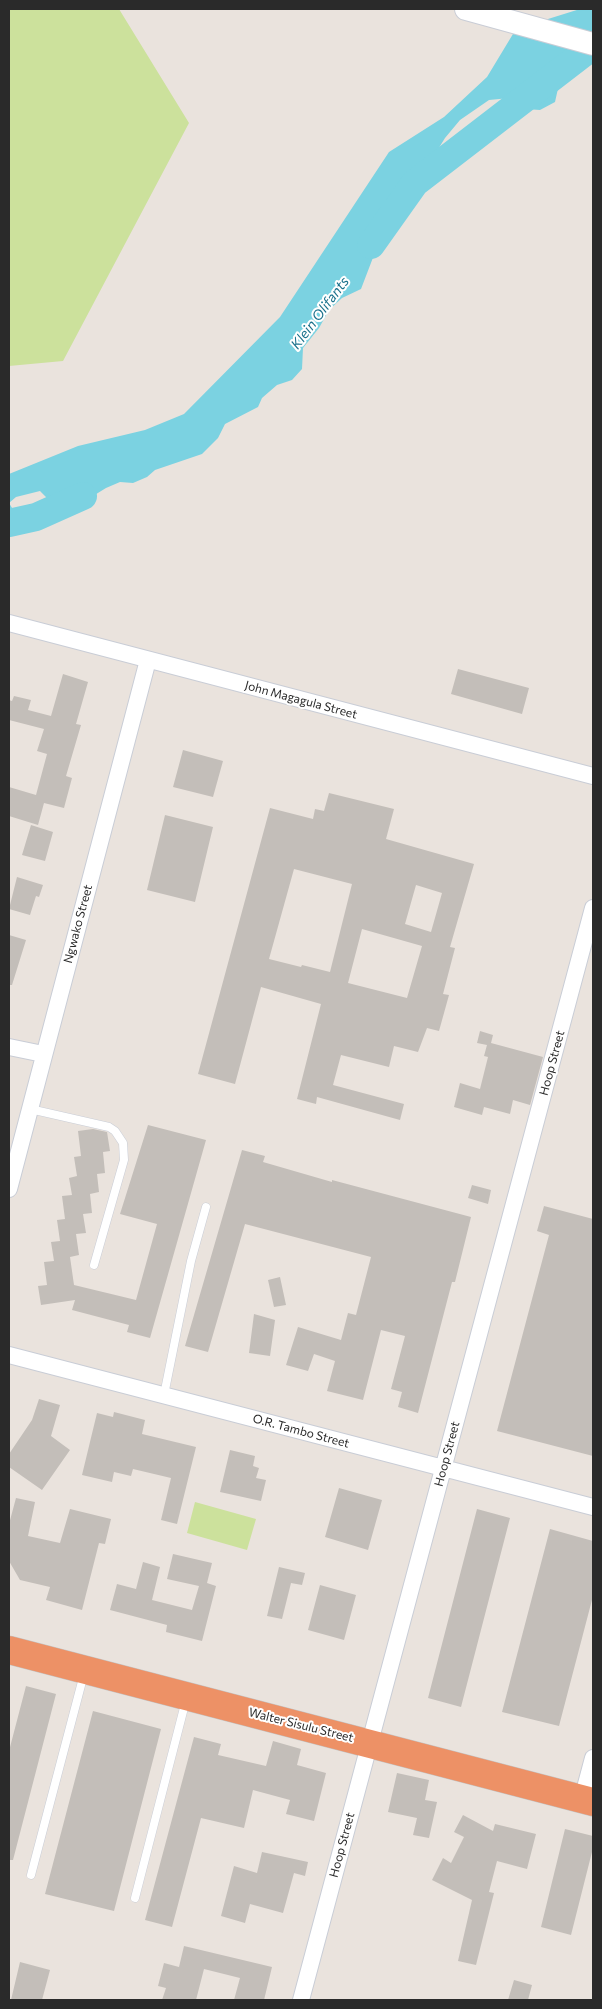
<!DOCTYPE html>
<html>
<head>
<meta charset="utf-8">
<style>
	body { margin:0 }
	#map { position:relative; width:602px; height:2009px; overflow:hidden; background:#eae3dd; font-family:Commissioner,sans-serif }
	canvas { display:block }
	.frame { position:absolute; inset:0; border:10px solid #2a2a2a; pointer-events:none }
</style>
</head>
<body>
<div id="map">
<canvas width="602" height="2009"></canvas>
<div class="frame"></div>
</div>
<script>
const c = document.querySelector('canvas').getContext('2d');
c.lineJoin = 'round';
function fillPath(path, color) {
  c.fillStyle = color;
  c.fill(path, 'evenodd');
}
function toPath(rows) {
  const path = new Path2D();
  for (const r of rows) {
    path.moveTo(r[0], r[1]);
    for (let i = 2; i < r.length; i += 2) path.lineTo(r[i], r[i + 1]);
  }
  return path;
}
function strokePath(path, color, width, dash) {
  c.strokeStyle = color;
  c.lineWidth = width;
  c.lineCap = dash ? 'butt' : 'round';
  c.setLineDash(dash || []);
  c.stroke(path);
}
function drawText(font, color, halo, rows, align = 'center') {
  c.font = font + ' Commissioner,sans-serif';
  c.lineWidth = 4;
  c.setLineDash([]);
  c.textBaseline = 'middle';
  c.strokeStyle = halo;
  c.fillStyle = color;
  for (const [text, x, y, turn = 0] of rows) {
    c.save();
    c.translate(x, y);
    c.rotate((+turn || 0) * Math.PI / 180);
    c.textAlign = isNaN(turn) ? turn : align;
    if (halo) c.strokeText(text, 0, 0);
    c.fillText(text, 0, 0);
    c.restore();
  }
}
fillPath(toPath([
	[9,9,119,9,189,123,63,361,9,366],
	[195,1502,256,1519,247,1550,187,1533]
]), '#cce19c');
fillPath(toPath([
	[580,9,593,9,593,30,579,46,557,63,550,73,559,84,555,102,540,110,526,109,510,98,489,100,460,120,445,138,432,159,411,175,374,255,361,289,342,298,329,310,319,328,303,348,302,369,292,380,277,385,262,398,258,407,225,424,218,438,202,454,155,470,147,477,133,483,120,482,106,488,67,512,55,514,45,507,47,498,40,491,16,497,9,503,17,516,11,518,9,522,9,474,78,446,145,430,184,414,280,317,389,152,444,117,487,77,516,29]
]), '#7bd2e1');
strokePath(toPath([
	[371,245,415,183,593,46],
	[9,523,36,517,83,496]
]), '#7bd2e1', 28);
fillPath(toPath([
	[458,669,529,688,522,714,451,694],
	[63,674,88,682,76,724,81,725,66,776,72,778,64,808,44,803,38,825,9,816,9,787,36,795,47,754,37,751,44,729,9,720,9,700,12,701,14,696,31,700,28,710,51,716],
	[183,750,223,761,213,797,173,787],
	[329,793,394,809,386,839,474,864,450,947,455,948,443,994,449,995,439,1031,427,1028,418,1052,394,1046,389,1067,341,1055,333,1085,404,1104,400,1120,317,1097,316,1104,297,1099,321,1004,261,987,235,1084,198,1074,270,808,313,819,315,809,324,811],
	[294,869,352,884,330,972,302,965,301,967,269,959],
	[416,885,442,893,431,932,405,924],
	[362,929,422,946,407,998,348,983],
	[165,815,213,827,195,902,147,890],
	[31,825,53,832,45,861,22,855],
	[17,877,43,885,39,897,36,896,30,915,9,909],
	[9,935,26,940,12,985,9,985],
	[480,1031,493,1035,491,1043,543,1057,530,1105,513,1100,510,1114,484,1107,482,1115,454,1107,460,1083,480,1089,488,1057,484,1056,487,1045,477,1043],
	[148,1125,206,1140,150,1338,127,1332,129,1325,72,1310,75,1300,41,1305,38,1286,47,1285,44,1262,54,1261,51,1242,60,1241,57,1220,65,1219,62,1196,72,1195,69,1178,77,1176,74,1157,81,1156,78,1131,93,1129,107,1132,110,1151,103,1152,105,1173,97,1174,99,1192,90,1194,92,1213,83,1214,86,1233,76,1234,79,1255,70,1257,74,1285,136,1300,157,1224,120,1214],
	[242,1150,265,1156,263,1162,332,1182,332,1180,471,1217,455,1282,452,1282,418,1413,398,1407,402,1392,391,1389,405,1336,381,1330,363,1400,327,1391,335,1361,314,1354,308,1371,286,1365,298,1327,341,1340,348,1313,356,1315,371,1257,245,1224,208,1352,185,1346],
	[472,1185,491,1190,488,1204,468,1198],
	[544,1206,593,1219,593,1456,497,1431,549,1235,537,1231],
	[280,1277,286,1305,274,1307,268,1280],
	[254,1314,275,1320,270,1356,249,1353],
	[39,1399,60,1405,51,1436,70,1450,42,1490,9,1467,9,1454,32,1420],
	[114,1412,145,1420,142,1434,196,1447,177,1524,161,1520,171,1478,133,1469,131,1476,114,1472,112,1482,82,1475,97,1413,113,1417],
	[230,1450,255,1456,253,1466,259,1468,256,1478,266,1480,261,1501,220,1492],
	[339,1488,382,1500,368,1550,325,1537],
	[16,1498,35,1502,28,1536,60,1543,70,1509,111,1519,105,1544,99,1543,82,1610,46,1600,50,1587,20,1580,9,1561,9,1524],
	[477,1509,510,1518,461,1707,428,1698],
	[550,1529,593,1541,593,1596,559,1726,502,1712],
	[173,1554,212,1563,207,1583,216,1586,202,1641,166,1632,167,1625,110,1610,117,1584,136,1589,143,1562,160,1567,152,1600,192,1610,199,1586,167,1579],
	[279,1567,305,1573,302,1585,291,1583,282,1619,267,1616],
	[320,1585,356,1595,344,1640,308,1630],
	[26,1686,56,1694,13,1860,9,1860,9,1751],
	[93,1711,161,1729,114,1911,45,1894],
	[194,1737,221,1744,218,1755,266,1766,273,1741,301,1749,297,1765,326,1773,314,1821,286,1814,290,1800,253,1790,244,1828,201,1818,172,1927,145,1920],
	[397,1773,429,1780,425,1800,437,1802,429,1838,413,1835,417,1818,388,1812],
	[463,1815,493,1831,495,1824,536,1834,527,1869,497,1861,489,1892,494,1893,476,1965,458,1961,472,1900,432,1880,443,1858,451,1863,464,1837,454,1832],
	[565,1829,593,1836,593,1848,571,1935,541,1927],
	[262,1852,308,1862,305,1876,294,1873,283,1913,250,1904,245,1923,221,1916,234,1866,257,1873],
	[184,1946,272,1967,264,2000,234,2000,240,1978,204,1969,196,2000,162,2000,166,1988,158,1986,164,1963,179,1967],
	[20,1962,50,1970,42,2000,11,2000],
	[514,1980,532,1985,528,2000,508,2000]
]), '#c3beb9');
const lane = toPath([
	[30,1109,109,1127,115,1131,123,1143,124,1160,94,1265],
	[164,1395,191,1261,206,1207],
	[31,1875,84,1674],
	[135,1898,186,1700]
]);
const street = toPath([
	[9,623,593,776],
	[9,1047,43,1054],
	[9,1189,148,660],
	[9,1355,593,1507],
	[582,1799,593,1758],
	[301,2000,593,908]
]);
const secondary = toPath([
	[466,9,593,44]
]);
const highway = toPath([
	[9,1650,593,1802]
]);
strokePath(lane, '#c9cdd6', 9);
strokePath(street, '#c9cdd6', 18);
strokePath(secondary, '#c9cdd6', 24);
strokePath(highway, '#c3c3c3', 29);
strokePath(lane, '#fff', 8);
strokePath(street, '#fff', 16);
strokePath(secondary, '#fff', 22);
strokePath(highway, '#ed9166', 28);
drawText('12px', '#2a2a2a', '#fff', [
	["John Magagula Street",301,700,15],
	["Ngwako Street",78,924,-75],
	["Hoop Street",552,1063,-75],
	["O.R. Tambo Street",301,1431,15],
	["Hoop Street",447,1454,-75],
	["Walter Sisulu Street",301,1725,14],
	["Hoop Street",342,1845,-75]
]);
drawText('italic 14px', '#1b728c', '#fff', [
	["Klein Olifants",320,313,-53]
]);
</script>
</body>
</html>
